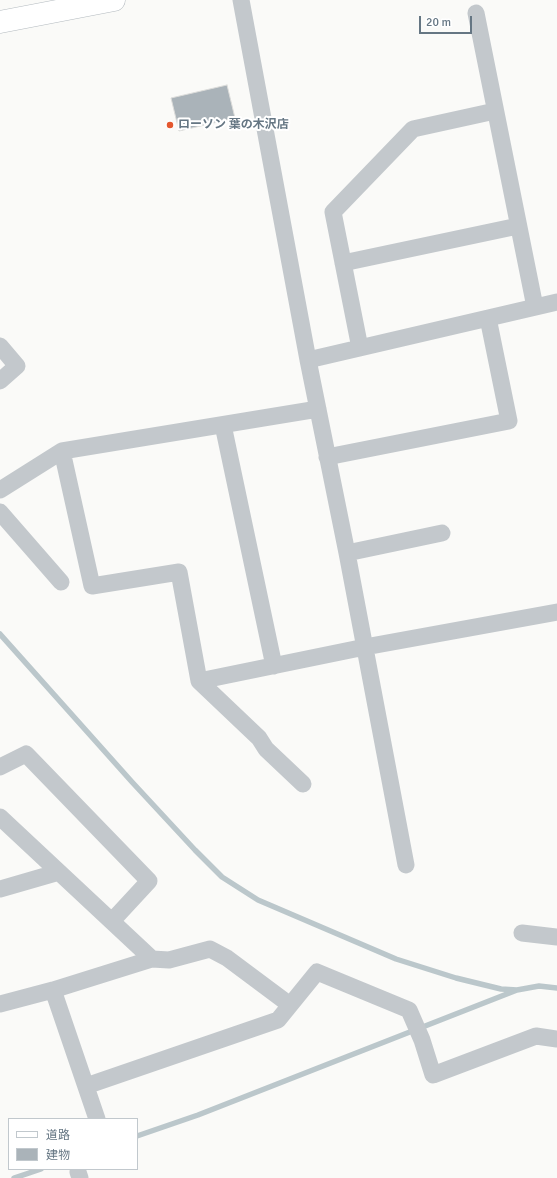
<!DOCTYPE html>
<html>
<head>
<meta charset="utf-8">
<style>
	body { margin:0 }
	#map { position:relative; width:557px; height:1178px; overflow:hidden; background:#fafaf8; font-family:Signika,"Noto Sans JP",sans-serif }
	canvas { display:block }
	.legend { position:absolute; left:8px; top:1118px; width:130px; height:52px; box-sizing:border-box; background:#fff; border:1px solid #c1c8cd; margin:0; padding:5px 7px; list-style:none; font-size:12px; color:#657683 }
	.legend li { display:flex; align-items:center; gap:8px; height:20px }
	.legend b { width:20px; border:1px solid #c1c8cd }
	.scale { position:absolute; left:419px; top:16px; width:53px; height:18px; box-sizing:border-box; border:2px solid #657683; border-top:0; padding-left:5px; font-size:12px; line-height:14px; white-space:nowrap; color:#657683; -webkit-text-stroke:3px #fff; paint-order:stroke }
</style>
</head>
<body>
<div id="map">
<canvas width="557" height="1178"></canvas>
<ul class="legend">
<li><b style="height:5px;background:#fff"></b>道路</li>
<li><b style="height:11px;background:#aab3b9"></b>建物</li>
</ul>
<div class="scale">20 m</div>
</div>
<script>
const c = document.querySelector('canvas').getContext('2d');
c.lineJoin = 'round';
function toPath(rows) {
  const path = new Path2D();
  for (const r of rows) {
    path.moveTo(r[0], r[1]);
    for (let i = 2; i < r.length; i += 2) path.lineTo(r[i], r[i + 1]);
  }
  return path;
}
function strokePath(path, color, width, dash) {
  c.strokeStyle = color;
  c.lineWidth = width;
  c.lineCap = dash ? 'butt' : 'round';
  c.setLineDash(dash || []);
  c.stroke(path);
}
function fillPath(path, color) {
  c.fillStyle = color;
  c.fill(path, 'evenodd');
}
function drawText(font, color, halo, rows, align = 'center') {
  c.font = font + ' Signika,"Noto Sans JP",sans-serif';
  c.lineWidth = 4;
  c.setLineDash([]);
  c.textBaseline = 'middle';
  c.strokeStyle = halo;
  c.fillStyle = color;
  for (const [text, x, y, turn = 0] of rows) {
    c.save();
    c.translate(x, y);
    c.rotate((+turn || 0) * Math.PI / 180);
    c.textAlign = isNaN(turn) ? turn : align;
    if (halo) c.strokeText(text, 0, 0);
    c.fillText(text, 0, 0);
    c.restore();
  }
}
strokePath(toPath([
	[0,634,132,782,195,850,222,877,258,900,396,959,456,978,501,989,517,990],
	[137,1136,198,1115,517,990,539,986,557,988],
	[14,1178,41,1169]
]), '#bbc7cb', 5.5);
const building = toPath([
	[227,85,235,118,179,131,171,98,227,85]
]);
fillPath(building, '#aab3b9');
strokePath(building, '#dcdcda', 1);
const secondary = toPath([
	[0,22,114,0]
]);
strokePath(secondary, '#b3babf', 23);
strokePath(toPath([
	[241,0,308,360],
	[476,13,535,307],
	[343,263,518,226],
	[0,346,17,366,0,381],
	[360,348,333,212,413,129,495,111],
	[223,425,274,666],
	[62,451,318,409],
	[327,457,509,421,488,318],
	[0,490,62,451,92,586,179,572,199,681,259,738,266,749,303,784],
	[0,512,61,582],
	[347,553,442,533],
	[199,681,365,647,557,612],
	[0,767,26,754,149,881,112,921],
	[0,817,152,959,53,990,0,1004],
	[406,865,347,553,308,360,557,302],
	[0,889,59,872],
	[522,933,557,937],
	[152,959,169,960,210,949,227,958,290,1005],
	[53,990,97,1119],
	[86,1086,278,1020,317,972,409,1010,422,1040,433,1075,536,1036,557,1039],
	[78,1172,80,1178]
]), '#c3c8cc', 17);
strokePath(secondary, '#fff', 22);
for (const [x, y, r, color] of [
	[170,125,4,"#e4572e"]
]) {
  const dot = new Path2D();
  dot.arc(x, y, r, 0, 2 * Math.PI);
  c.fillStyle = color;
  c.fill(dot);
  strokePath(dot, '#fff', 1.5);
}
drawText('bold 12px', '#657683', '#fff', [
	["ローソン 葉の木沢店",178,125]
], 'left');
</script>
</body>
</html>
